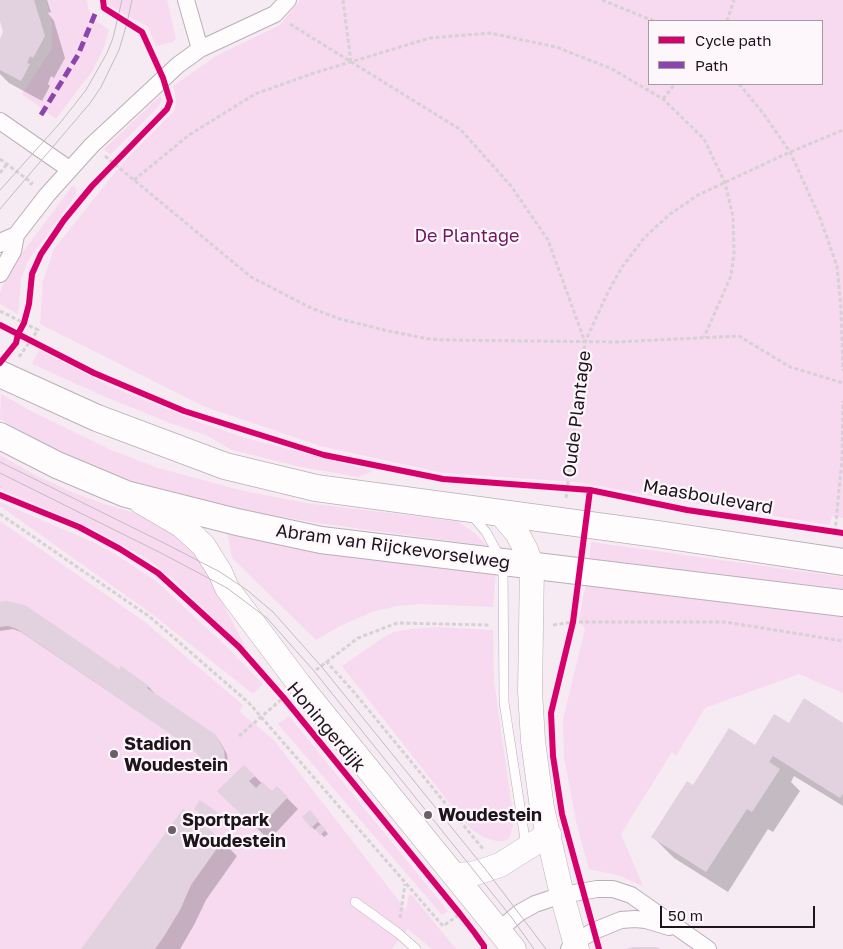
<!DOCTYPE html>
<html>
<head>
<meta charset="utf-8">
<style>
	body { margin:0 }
	#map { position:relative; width:843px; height:949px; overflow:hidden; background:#f6eaf3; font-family:"Golos Text",sans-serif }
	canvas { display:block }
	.legend { position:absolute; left:648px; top:20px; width:175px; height:65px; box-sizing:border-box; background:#fdf7fc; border:1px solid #a49ca2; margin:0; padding:6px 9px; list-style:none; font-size:15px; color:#1e141c }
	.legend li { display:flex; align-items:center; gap:10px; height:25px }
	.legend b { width:25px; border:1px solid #a49ca2 }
	.scale { position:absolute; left:660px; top:906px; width:155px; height:22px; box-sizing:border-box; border:2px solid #1e141c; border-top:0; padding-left:6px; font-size:15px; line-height:18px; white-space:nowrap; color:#1e141c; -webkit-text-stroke:4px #fdf7fc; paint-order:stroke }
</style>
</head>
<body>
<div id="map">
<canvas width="843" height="949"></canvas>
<ul class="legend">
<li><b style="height:6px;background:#d6006c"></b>Cycle path</li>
<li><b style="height:6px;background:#8e44ad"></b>Path</li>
</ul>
<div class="scale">50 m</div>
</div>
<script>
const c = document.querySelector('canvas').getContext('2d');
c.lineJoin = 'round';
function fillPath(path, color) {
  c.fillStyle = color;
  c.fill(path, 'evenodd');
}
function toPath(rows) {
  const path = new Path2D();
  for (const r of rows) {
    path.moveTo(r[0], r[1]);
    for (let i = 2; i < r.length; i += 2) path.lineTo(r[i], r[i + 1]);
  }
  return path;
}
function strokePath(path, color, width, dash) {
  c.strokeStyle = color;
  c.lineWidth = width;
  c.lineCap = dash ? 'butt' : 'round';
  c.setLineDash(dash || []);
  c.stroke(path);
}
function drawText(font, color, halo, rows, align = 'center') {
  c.font = font + ' "Golos Text",sans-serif';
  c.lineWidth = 4.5;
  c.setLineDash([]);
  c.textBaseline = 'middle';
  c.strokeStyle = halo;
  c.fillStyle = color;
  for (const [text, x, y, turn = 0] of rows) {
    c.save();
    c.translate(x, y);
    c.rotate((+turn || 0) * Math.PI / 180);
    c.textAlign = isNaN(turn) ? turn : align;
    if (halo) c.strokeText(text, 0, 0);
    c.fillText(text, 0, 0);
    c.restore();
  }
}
fillPath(toPath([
	[46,0,87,0,88,8,92,18,109,30,103,50,93,70,56,119,22,94,52,48,52,24],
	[107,0,167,0,176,39,173,42,156,46,148,27,107,4],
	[300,0,843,0,843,518,832,516,830,525,668,499,577,482,443,473,320,446,203,406,40,324,43,281,54,249,124,161,175,110,176,99,173,86,216,56,280,25],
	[649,21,822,21,822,84,649,84],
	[160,96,162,99,159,106,110,155,104,149],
	[73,185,77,190,76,195,28,261,21,279,18,314,0,304,0,293,3,285,17,260],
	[39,350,112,387,202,423,246,438,373,471,359,477,301,467,232,450,206,435,170,423,103,396,32,364],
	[1,394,29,410,111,450,158,468,244,491,306,503,457,521,476,534,487,546,318,523,216,506,159,494,69,458,0,419],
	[0,455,37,476,72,492,104,504,141,515,182,534,209,564,215,588,248,652,173,579,149,560,94,529,0,489],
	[0,502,93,542,115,554,155,580,227,647,263,684,253,694,152,614,0,506],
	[0,521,145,622,243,705,240,712,273,739,406,910,409,894,412,895,456,949,432,949,408,929,392,948,393,949,0,949],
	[227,532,496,570,493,607,421,604,397,606,372,612,340,626,316,640,232,558],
	[591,542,843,577,843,589,816,585,589,563],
	[586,584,843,614,843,693,799,674,705,708,676,756,672,752,621,834,643,886,617,875,589,869,577,826,564,757,563,719,585,629,579,619],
	[438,627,493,630,494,681,514,822,509,839,503,841,496,841,483,837,471,829,462,819,342,666,384,637,394,632,411,629],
	[289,716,448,911,442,915,278,724]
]), '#f7daf0');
fillPath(toPath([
	[0,0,47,0,51,12,48,13,54,21,65,58,54,78,51,76,48,84,50,86,42,101,9,83,0,74,0,41,5,32,0,17],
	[0,603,148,686,155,694,219,740,227,754,229,772,206,769,202,765,200,754,195,750,21,632,13,629,0,631],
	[789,725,843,725,843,806,794,776,791,782,800,791,773,832,768,829,728,892,674,858,653,837,693,787],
	[244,766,272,793,277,788,298,809,269,840,219,791],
	[201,802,224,820,219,826,199,813],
	[313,815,328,834,324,837,316,829,315,830,312,827],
	[222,841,237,856,206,900,194,925,180,949,83,949]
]), '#0003');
fillPath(toPath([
	[0,0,34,0,45,36,33,58,30,56,27,63,30,64,21,81,0,70,0,39,3,32,0,21],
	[6,601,25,605,119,669,121,666,149,686,147,688,216,735,224,750,226,769,201,766,198,755,190,747,17,629,8,626,0,627,0,602],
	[804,698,843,723,843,794,840,798,773,756,769,762,780,769,752,812,747,809,706,872,651,837,687,781,693,785,729,728,755,745,774,714,789,723],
	[244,765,255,776,249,781,256,788,262,782,272,791,277,786,288,797,257,830,217,791],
	[200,800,221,815,215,824,194,809],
	[183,809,223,840,191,885,180,910,163,938,155,949,81,949],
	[310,810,319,821,311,828,302,817],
	[321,824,326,830,320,835,315,829],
	[633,947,656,947,661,949,626,949]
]), '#e2d1df');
const lane = toPath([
	[472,515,486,532,503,563,504,702,526,846],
	[355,902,398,933,416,949]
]);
const street = toPath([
	[186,0,200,49],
	[0,121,69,169],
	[0,244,2,241,16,235],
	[0,274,13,251,16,235,47,195,92,145,178,65,200,49,275,14,288,0],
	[499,930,519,913,535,904,562,895,597,889,613,889,631,895,708,949],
	[569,949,575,942,594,931,621,920,635,919,646,920,669,927]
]);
const secondary = toPath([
	[141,502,182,526,203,545,220,572,227,588,299,684,514,949],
	[500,513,517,533,526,550,532,567,530,691,533,741,542,808,562,895,577,949],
	[455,876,476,873,500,865,549,834]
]);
const primary = toPath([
	[0,374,97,418,225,466,316,488,657,534,843,562],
	[0,436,57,465,126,494,237,522,321,540,843,603]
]);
strokePath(lane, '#baafb6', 10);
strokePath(street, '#baafb6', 18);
strokePath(secondary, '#baafb6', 25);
strokePath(primary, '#baafb6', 28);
strokePath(toPath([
	[343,0,351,62],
	[602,0,654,21],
	[727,21,734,0],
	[290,24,461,130,511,186,548,240,585,342],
	[739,84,763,113,790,152,820,218,837,266,841,309,843,371],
	[663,99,675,84],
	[105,156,251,277,311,308,340,319,388,331,429,339,445,340,617,342,739,336,790,367,843,383],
	[0,159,32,183,30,185],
	[0,173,7,164],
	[134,180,189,135,255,94,314,73,430,38,490,33,556,47,612,69,663,99,704,139,725,183,733,217,734,253,731,276,704,337],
	[0,311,38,330,19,357],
	[566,498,585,342,607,294,622,267,644,238,670,214,698,195,790,152,843,130],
	[0,514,150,617,249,703,443,926,460,914],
	[835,532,842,459,843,401],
	[553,625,573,622,725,622,843,641],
	[326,661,353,691,483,849],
	[316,670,358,638,397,623,489,625],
	[239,736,283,698],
	[400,918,405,884]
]), '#d6d1d4', 3, [4, 2.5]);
strokePath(lane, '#fefcfd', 9);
strokePath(street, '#fefcfd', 16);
strokePath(secondary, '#fefcfd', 24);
strokePath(primary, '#fefcfd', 26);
strokePath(toPath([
	[0,190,60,123,86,90,107,53,113,38,122,0],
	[0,209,91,102,101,87,119,50,127,23,132,0],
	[0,462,164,543,220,572,247,590,273,612,321,666,486,870,546,949],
	[0,473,161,553,227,588,267,618,314,671,512,918,534,949]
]), '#c0bdbf', 1);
strokePath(toPath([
	[41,115,78,55,95,14]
]), '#8e44ad', 5, [10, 5]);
strokePath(toPath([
	[0,325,94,373,184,411,324,455,443,479,590,490,687,510,843,533],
	[0,363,16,343,18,334,24,323,29,304,32,274,41,254,64,220,92,186,167,109,169,104,170,101,163,78,142,32,104,8,103,0],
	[590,490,573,622,551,713,553,756,562,814,599,949],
	[0,495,79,527,120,549,158,573,239,647,283,697,460,914,474,932,484,946,484,949]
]), '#d6006c', 6);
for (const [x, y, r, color] of [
	[114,754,5,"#6a5f67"],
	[428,815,5,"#6a5f67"],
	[172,830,5,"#6a5f67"]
]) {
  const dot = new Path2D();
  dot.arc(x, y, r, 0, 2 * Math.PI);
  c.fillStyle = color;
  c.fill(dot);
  strokePath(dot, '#fdf7fc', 2);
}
drawText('18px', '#701662', '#fdf7fc', [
	["De Plantage",467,236]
]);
drawText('18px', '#1e141c', '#fdf7fc', [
	["Oude Plantage",577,414,-83],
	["Maasboulevard",708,497,10],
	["Abram van Rijckevorselweg",393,547,8],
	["Honingerdijk",326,727,50]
]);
drawText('bold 18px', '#1e141c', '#fdf7fc', [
	["Stadion",124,744],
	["Woudestein",124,765],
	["Woudestein",438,815],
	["Sportpark",182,820],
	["Woudestein",182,841]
], 'left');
</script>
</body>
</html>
